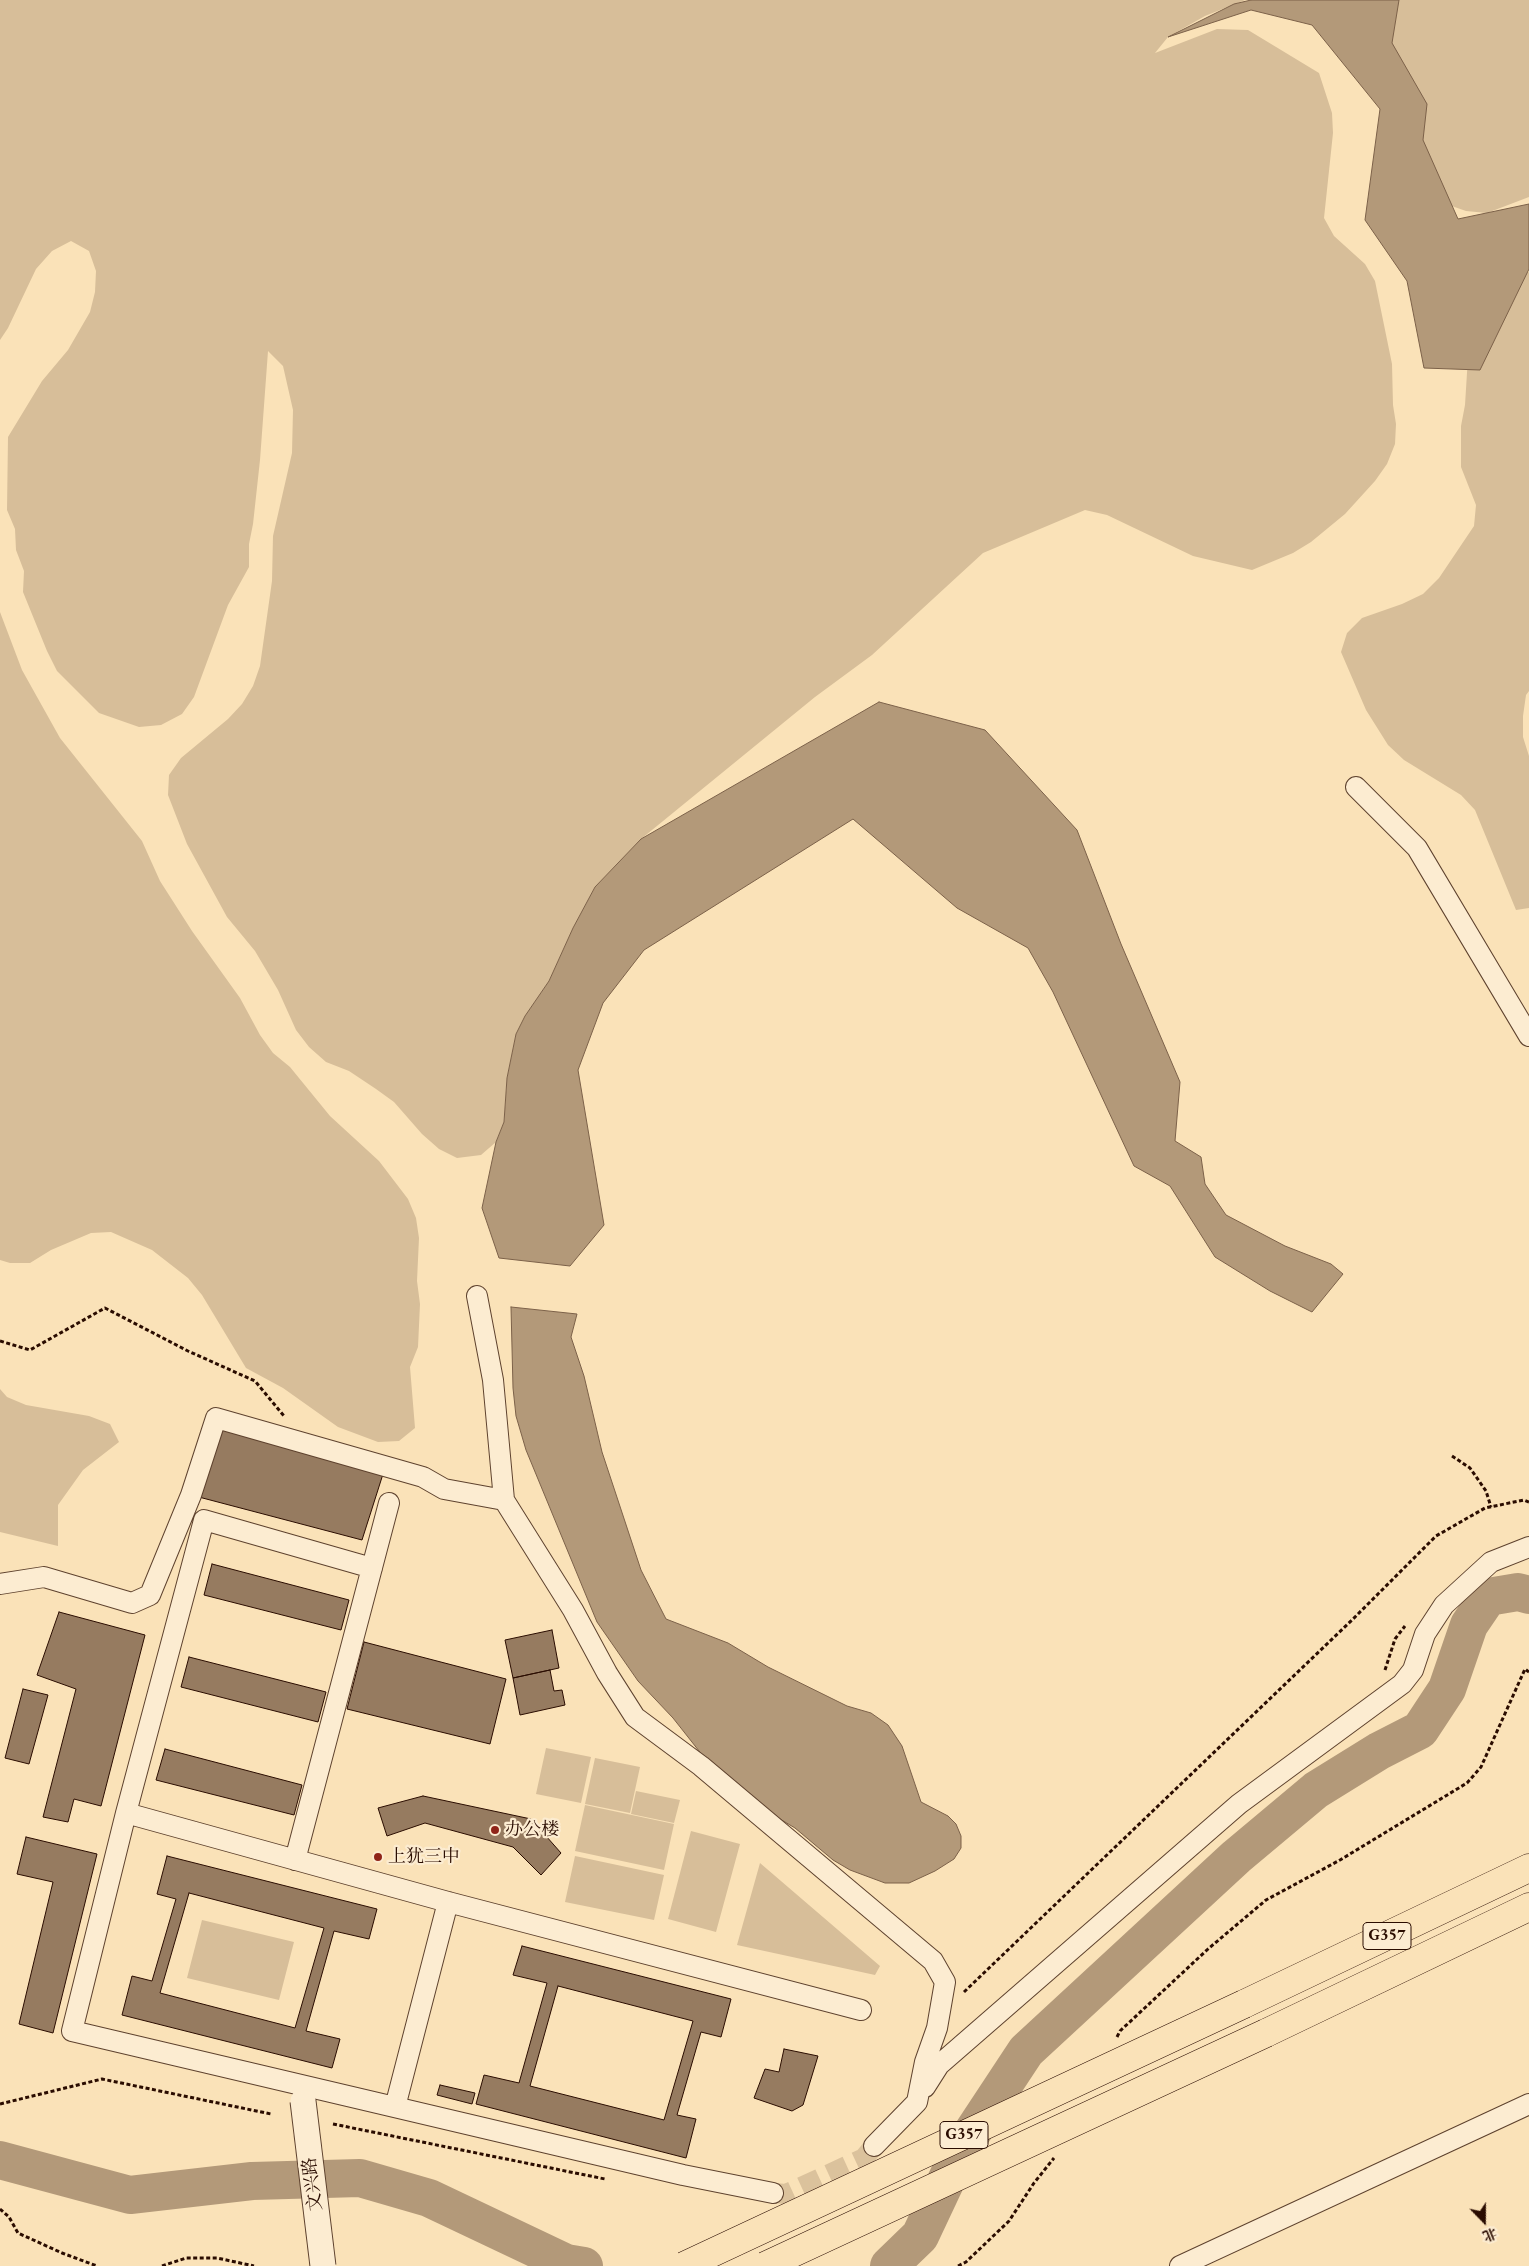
<!DOCTYPE html>
<html>
<head>
<meta charset="utf-8">
<style>
	body { margin:0 }
	#map { position:relative; width:1529px; height:2266px; overflow:hidden; background:#fae2b8; font-family:"EB Garamond","Noto Serif SC",serif }
	canvas { display:block }
	.north { position:absolute; left:1459px; top:2196px; width:50px; height:50px; -webkit-text-stroke:4px #fcecd1; paint-order:stroke; rotate:158deg; font-size:14px; font-weight:700; line-height:20px; text-align:center; color:#2a0c00 }
	.north::after { content:''; display:block; margin:auto; width:18px; height:22px; background:#2a0c00; clip-path:polygon(50% 0,100% 100%,50% 72%,0 100%) }
</style>
</head>
<body>
<div id="map">
<canvas width="1529" height="2266"></canvas>
<div class="north">北</div>
</div>
<script>
const c = document.querySelector('canvas').getContext('2d');
c.lineJoin = 'round';
function fillPath(path, color) {
  c.fillStyle = color;
  c.fill(path, 'evenodd');
}
function toPath(rows) {
  const path = new Path2D();
  for (const r of rows) {
    path.moveTo(r[0], r[1]);
    for (let i = 2; i < r.length; i += 2) path.lineTo(r[i], r[i + 1]);
  }
  return path;
}
function strokePath(path, color, width, dash) {
  c.strokeStyle = color;
  c.lineWidth = width;
  c.lineCap = dash ? 'butt' : 'round';
  c.setLineDash(dash || []);
  c.stroke(path);
}
function drawText(font, color, halo, rows, align = 'center') {
  c.font = font + ' "EB Garamond","Noto Serif SC",serif';
  c.lineWidth = 4.5;
  c.setLineDash([]);
  c.textBaseline = 'middle';
  c.strokeStyle = halo;
  c.fillStyle = color;
  for (const [text, x, y, turn = 0] of rows) {
    c.save();
    c.translate(x, y);
    c.rotate((+turn || 0) * Math.PI / 180);
    c.textAlign = isNaN(turn) ? turn : align;
    if (halo) c.strokeText(text, 0, 0);
    c.fillText(text, 0, 0);
    c.restore();
  }
}
fillPath(toPath([
	[0,0,1245,0,1205,16,1168,37,1155,53,1217,29,1248,30,1319,73,1332,113,1333,133,1324,218,1334,236,1365,264,1375,281,1392,364,1393,405,1396,424,1395,444,1387,464,1375,481,1345,514,1311,542,1293,553,1252,570,1193,556,1107,515,1085,510,983,553,872,655,815,697,641,839,595,887,573,928,549,981,525,1016,516,1034,507,1078,504,1122,496,1142,481,1155,457,1158,439,1149,422,1134,394,1102,376,1089,349,1071,326,1062,309,1047,296,1030,278,990,255,951,227,917,187,844,168,795,169,775,181,758,228,719,242,704,253,686,260,666,272,581,273,536,292,453,293,410,283,366,268,351,260,460,253,524,249,544,249,567,228,605,194,697,182,714,161,725,139,727,99,713,57,671,47,651,23,592,24,571,16,550,15,529,7,510,8,437,42,381,68,350,90,312,95,292,96,271,89,251,71,241,52,251,36,269,8,328,0,340],
	[1398,0,1529,0,1529,197,1487,213,1466,211,1446,204,1386,52],
	[1529,272,1529,691,1526,695,1523,716,1523,737,1529,756,1529,908,1516,910,1475,810,1461,795,1404,760,1388,745,1366,710,1341,652,1347,633,1362,618,1402,604,1423,594,1439,578,1474,526,1476,505,1461,467,1461,426,1465,405,1469,341,1495,287],
	[0,612,22,670,60,738,142,841,160,881,192,931,240,998,260,1035,273,1053,290,1067,330,1116,379,1161,408,1199,416,1218,419,1238,417,1281,420,1304,418,1347,410,1367,415,1428,399,1441,378,1442,338,1427,283,1388,246,1368,202,1295,188,1278,152,1250,111,1232,91,1233,51,1250,30,1263,10,1263,0,1260],
	[0,1389,7,1397,26,1405,89,1416,110,1424,119,1442,83,1470,58,1505,58,1546,0,1532],
	[546,1748,591,1757,581,1803,536,1794],
	[595,1758,640,1767,630,1813,585,1804],
	[636,1791,680,1800,674,1823,631,1814],
	[585,1805,674,1824,664,1870,575,1851],
	[691,1831,740,1844,716,1932,668,1919],
	[575,1856,664,1875,654,1920,565,1902],
	[760,1863,880,1966,875,1975,737,1945],
	[202,1920,294,1942,279,2000,187,1978]
]), '#d7be99');
const water = toPath([
	[1251,0,1399,0,1392,43,1427,104,1423,140,1458,219,1529,204,1529,269,1480,370,1424,368,1407,281,1365,220,1380,109,1312,25,1251,10,1168,37,1234,4,1251,0],
	[879,702,985,730,1077,830,1121,944,1180,1082,1175,1141,1201,1157,1205,1184,1226,1215,1285,1246,1331,1264,1343,1274,1312,1312,1270,1291,1215,1257,1170,1186,1134,1166,1053,992,1028,948,957,908,853,819,644,950,603,1003,578,1070,604,1225,570,1266,499,1258,482,1208,496,1142,504,1122,507,1078,516,1034,525,1016,549,981,573,928,595,887,641,839,879,702],
	[511,1307,577,1314,571,1337,584,1376,602,1452,641,1570,666,1619,728,1643,768,1667,847,1706,871,1713,888,1725,902,1746,921,1802,948,1816,956,1824,961,1836,961,1848,954,1859,935,1871,909,1883,885,1883,850,1870,833,1860,795,1828,760,1807,703,1756,673,1718,638,1681,597,1622,526,1450,516,1416,513,1388,511,1307]
]);
fillPath(water, '#b39979');
strokePath(water, '#7c6149', 1);
strokePath(toPath([
	[0,2160,130,2195,252,2181,360,2178,429,2198,566,2263,584,2266],
	[889,2266,920,2236,960,2151,1026,2051,1236,1857,1316,1790,1379,1751,1420,1730,1447,1689,1469,1625,1488,1597,1518,1592,1529,1595]
]), '#b39979', 38);
const building = toPath([
	[218,1428,383,1474,362,1540,195,1496,218,1428],
	[212,1564,349,1600,341,1630,204,1595,212,1564],
	[59,1612,145,1635,101,1806,74,1799,68,1822,43,1817,76,1689,37,1675,59,1612],
	[552,1630,559,1668,513,1678,505,1640,552,1630],
	[364,1642,506,1679,490,1744,347,1709,364,1642],
	[189,1657,326,1692,318,1722,181,1687,189,1657],
	[550,1670,554,1691,562,1690,565,1705,520,1715,513,1678,550,1670],
	[23,1689,48,1695,29,1764,5,1758,23,1689],
	[165,1749,302,1785,294,1815,156,1780,165,1749],
	[423,1796,531,1819,561,1853,541,1875,513,1847,425,1823,387,1836,378,1808,423,1796],
	[26,1837,97,1854,53,2033,19,2024,53,1882,17,1874,26,1837],
	[167,1856,377,1909,369,1939,334,1931,306,2031,340,2039,332,2068,122,2015,132,1976,152,1981,176,1899,157,1894,167,1856],
	[189,1893,324,1928,295,2028,160,1993,189,1893],
	[522,1946,731,1999,721,2037,701,2032,677,2115,696,2119,686,2158,476,2104,484,2075,519,2083,547,1983,513,1975,522,1946],
	[558,1986,693,2021,664,2120,530,2086,558,1986],
	[784,2049,818,2056,803,2105,792,2111,754,2098,765,2069,779,2072,784,2049],
	[440,2085,475,2093,472,2104,437,2095,440,2085]
]);
fillPath(building, '#967b60');
strokePath(building, '#2a0c00', 1);
strokePath(toPath([
	[773,2193,786,2194,864,2158,874,2146]
]), '#dbc29c', 20, [20, 10]);
const minor = toPath([
	[1356,787,1417,848,1529,1036],
	[477,1296,493,1380,504,1500],
	[372,1568,204,1520,126,1813,72,2031,683,2175,773,2193],
	[0,1584,44,1577,132,1603,150,1595,191,1495,216,1418,423,1477,444,1489,504,1500,573,1610,607,1673,635,1717,701,1766,933,1961,945,1982,937,2028,925,2062,917,2102,874,2146],
	[126,1813,448,1902,861,2010],
	[295,1860,389,1503],
	[925,2087,939,2065,1239,1804,1402,1684,1413,1670,1425,1634,1444,1605,1491,1562,1529,1547],
	[395,2107,448,1902],
	[1180,2266,1529,2104]
]);
const trunk = toPath([
	[1244,2004,1529,1868],
	[1266,2033,1529,1907]
]);
strokePath(minor, '#5e422e', 22);
strokePath(trunk, '#2a0c00', 29);
strokePath(toPath([
	[0,1341,30,1350,105,1308,188,1351,255,1381,284,1416],
	[1452,1456,1470,1468,1486,1491,1491,1507],
	[1385,1670,1395,1639,1405,1626],
	[964,1992,1353,1619,1436,1536,1485,1508,1524,1500,1529,1502],
	[1117,2037,1120,2031,1208,1949,1266,1900,1340,1860,1467,1783,1481,1767,1525,1669,1529,1672],
	[0,2104,102,2079,271,2114],
	[333,2124,605,2179],
	[0,2209,9,2217,18,2233,62,2253,97,2266],
	[162,2266,186,2258,217,2258,254,2266],
	[958,2266,966,2262,1009,2221,1034,2183,1054,2158]
]), '#2a0c00', 3, [4, 2.5]);
strokePath(minor, '#fcecd1', 20);
strokePath(trunk, '#fae2b8', 28);
const tertiaryBridge = toPath([
	[303,2101,323,2266]
]);
const trunkBridge = toPath([
	[684,2266,1244,2004],
	[765,2266,1266,2033]
]);
strokePath(tertiaryBridge, '#5e422e', 27, []);
strokePath(trunkBridge, '#2a0c00', 29, []);
strokePath(tertiaryBridge, '#fcecd1', 25);
strokePath(trunkBridge, '#fae2b8', 28);
for (const [x, y, r, color] of [
	[495,1830,5,"#8f2418"],
	[378,1857,5,"#8f2418"]
]) {
  const dot = new Path2D();
  dot.arc(x, y, r, 0, 2 * Math.PI);
  c.fillStyle = color;
  c.fill(dot);
  strokePath(dot, '#fcecd1', 2);
}
for (const [x, y, w] of [
	[1387,1936,48],
	[964,2135,48]
]) {
  const box = new Path2D();
  box.roundRect(x - w / 2, y - 13.5, w, 27, 4);
  c.fillStyle = '#fcecd1';
  c.fill(box);
  strokePath(box, '#2a0c00', 1);
}
drawText('bold 16px', '#2a0c00', null, [
	["G357",1387,1936],
	["G357",964,2135]
]);
drawText('18px', '#2a0c00', '#fcecd1', [
	["办公楼",505,1830],
	["上犹三中",388,1857]
], 'left');
drawText('18px', '#2a0c00', '#fcecd1', [
	["文兴路",313,2184,-97]
]);
</script>
</body>
</html>
